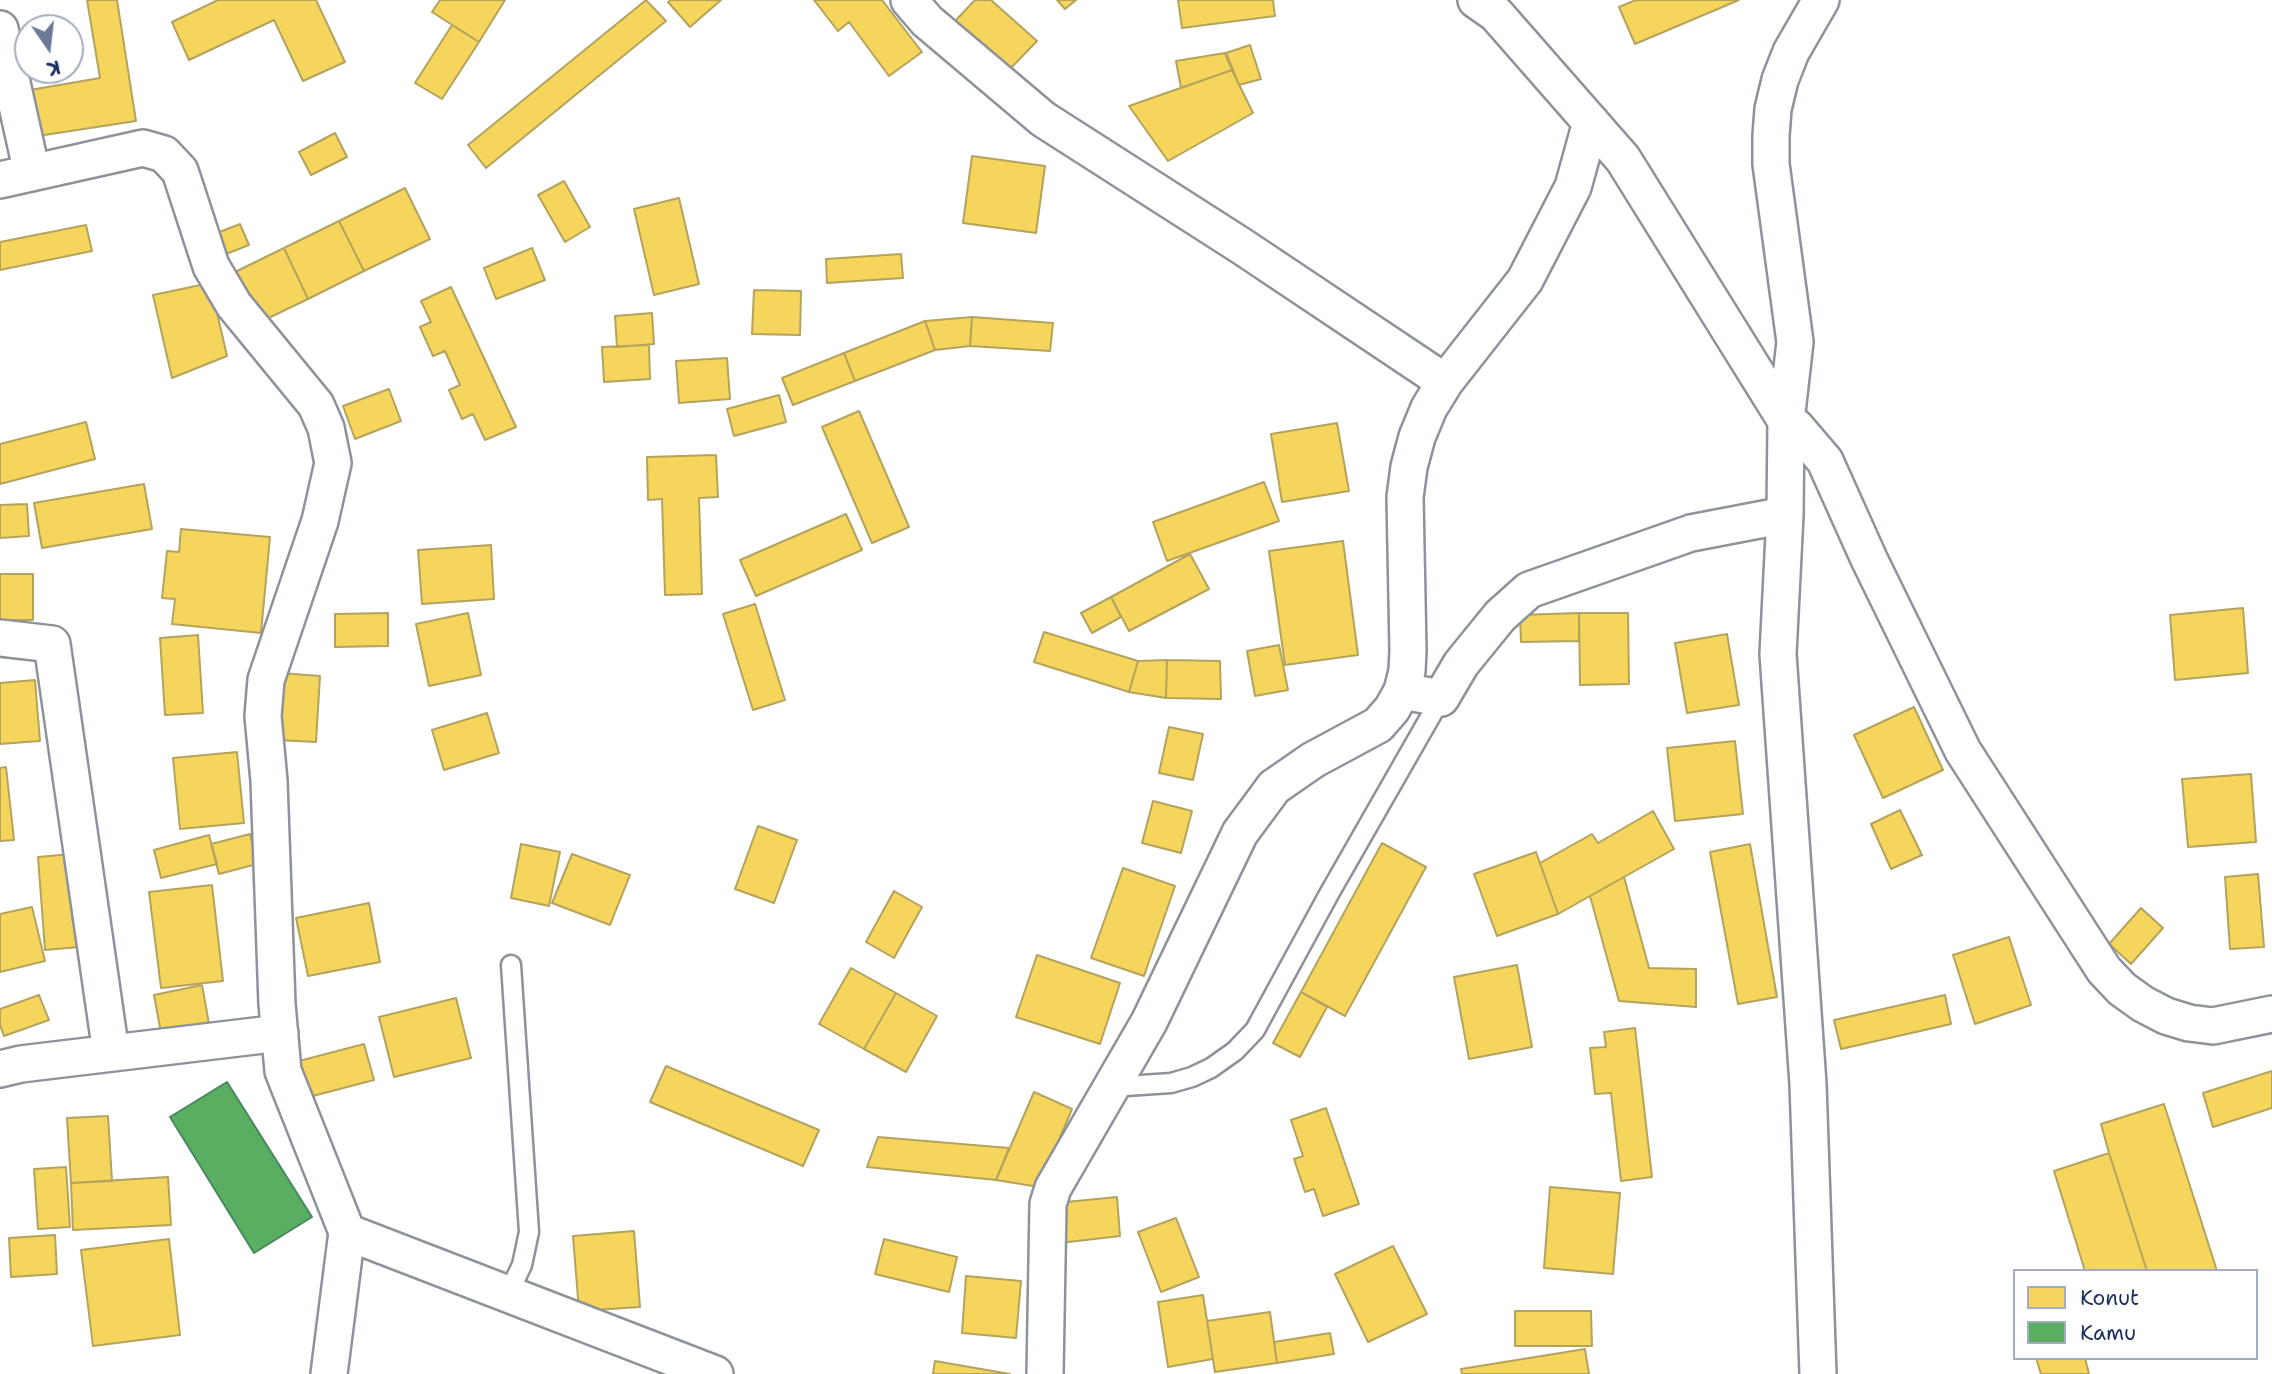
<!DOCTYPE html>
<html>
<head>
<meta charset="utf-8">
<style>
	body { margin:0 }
	#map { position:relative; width:2272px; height:1374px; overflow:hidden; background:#fff; font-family:"Shantell Sans",sans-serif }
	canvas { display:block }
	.legend { position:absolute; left:2013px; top:1269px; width:245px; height:91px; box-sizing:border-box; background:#fff; border:2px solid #a4acbf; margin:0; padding:9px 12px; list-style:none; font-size:21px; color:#1b2f5e }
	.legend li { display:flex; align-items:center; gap:14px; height:35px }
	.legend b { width:35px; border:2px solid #a4acbf }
	.north { position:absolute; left:14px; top:14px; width:70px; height:70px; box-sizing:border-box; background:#fff; border:2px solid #a4acbf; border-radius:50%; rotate:166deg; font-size:19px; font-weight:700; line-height:28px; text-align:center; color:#1b2f5e }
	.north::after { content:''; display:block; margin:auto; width:24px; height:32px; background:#6b7896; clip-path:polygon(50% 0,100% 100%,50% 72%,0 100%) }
</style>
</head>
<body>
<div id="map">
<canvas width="2272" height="1374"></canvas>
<ul class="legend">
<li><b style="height:19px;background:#f6d55c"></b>Konut</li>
<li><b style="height:19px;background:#5aae61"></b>Kamu</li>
</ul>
<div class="north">K</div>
</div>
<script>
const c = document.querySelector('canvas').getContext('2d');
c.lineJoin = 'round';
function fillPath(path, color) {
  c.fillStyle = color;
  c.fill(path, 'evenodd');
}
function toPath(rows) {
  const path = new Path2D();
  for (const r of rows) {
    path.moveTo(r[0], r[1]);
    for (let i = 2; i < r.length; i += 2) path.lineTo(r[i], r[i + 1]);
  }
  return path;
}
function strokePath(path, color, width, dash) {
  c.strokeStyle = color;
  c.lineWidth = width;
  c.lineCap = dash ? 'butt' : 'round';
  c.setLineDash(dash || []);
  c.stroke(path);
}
const homes = toPath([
	[87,0,117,0,136,121,38,136,30,90,100,78,87,0],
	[218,0,316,0,345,62,303,81,274,20,189,60,172,22,218,0],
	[440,0,505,0,479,42,432,12,440,0],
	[646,0,666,21,486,168,468,145,646,0],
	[671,0,721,0,690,27,668,2,671,0],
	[814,0,882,0,922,52,889,76,849,22,838,31,814,0],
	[975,0,991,0,1037,41,1008,71,954,22,975,0],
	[1057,0,1076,0,1065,9,1057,0],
	[1178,0,1273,0,1275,16,1182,28,1178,0],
	[1636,0,1739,0,1635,44,1619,7,1636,0],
	[452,25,479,42,442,99,415,83,452,25],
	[1250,45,1261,79,1239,85,1226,53,1250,45],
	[1225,53,1232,70,1181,88,1176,61,1225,53],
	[1232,70,1253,113,1168,161,1129,106,1232,70],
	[335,133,347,157,311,175,299,152,335,133],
	[972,156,1045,166,1036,233,963,223,972,156],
	[564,181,590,227,565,242,538,195,564,181],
	[405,188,430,239,364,271,339,221,405,188],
	[679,198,699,284,654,295,634,209,679,198],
	[339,221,364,271,308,299,284,248,339,221],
	[240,224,249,245,226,254,217,233,240,224],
	[86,225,92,251,0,270,0,242,86,225],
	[284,248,308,299,256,324,231,274,284,248],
	[532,248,545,280,496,299,484,268,532,248],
	[901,254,903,278,827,283,826,259,901,254],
	[210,283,227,356,172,378,153,295,210,283],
	[451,287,516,427,485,440,473,414,462,419,449,390,460,385,445,351,433,356,420,327,431,322,421,301,451,287],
	[754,290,801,291,800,335,752,334,754,290],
	[652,313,654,344,617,347,615,316,652,313],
	[972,317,1053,323,1050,351,970,346,972,317],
	[972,317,970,346,935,350,925,321,972,317],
	[925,321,935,350,855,381,844,353,925,321],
	[649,345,650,379,604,382,602,347,649,345],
	[844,353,855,381,793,405,782,378,844,353],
	[727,358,730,399,679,403,676,361,727,358],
	[389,389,401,421,355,439,343,406,389,389],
	[779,395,786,422,734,436,727,409,779,395],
	[859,411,909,527,872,543,822,427,859,411],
	[86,422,95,459,0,484,0,444,86,422],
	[1337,423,1349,491,1282,502,1271,434,1337,423],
	[716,455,718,497,699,498,702,594,665,595,662,499,648,500,647,457,716,455],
	[1264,482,1279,521,1167,561,1153,522,1264,482],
	[144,484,152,529,42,548,34,503,144,484],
	[27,504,29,536,0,538,0,505,27,504],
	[846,514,862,550,756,596,740,560,846,514],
	[181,529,270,537,261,633,172,624,175,599,162,598,167,551,179,552,181,529],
	[1343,541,1358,655,1285,665,1269,551,1343,541],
	[491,545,494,599,422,604,418,550,491,545],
	[1190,554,1209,589,1129,631,1111,597,1190,554],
	[0,574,33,574,33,620,0,620,0,574],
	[1111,597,1121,617,1092,633,1081,613,1111,597],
	[755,604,785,700,753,710,723,614,755,604],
	[2243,608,2248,673,2175,680,2170,615,2243,608],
	[388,613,388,646,335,647,335,614,388,613],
	[468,613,481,675,429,686,416,624,468,613],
	[1579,613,1579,641,1521,642,1520,615,1579,613],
	[1579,613,1628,613,1629,684,1580,685,1579,613],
	[1044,632,1138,661,1129,692,1034,662,1044,632],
	[1727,634,1739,705,1687,713,1675,643,1727,634],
	[198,635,203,713,165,715,160,638,198,635],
	[1279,645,1288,690,1255,696,1247,651,1279,645],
	[1167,660,1166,698,1129,692,1138,661,1167,660],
	[1167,660,1220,661,1221,699,1166,698,1167,660],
	[280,673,320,676,316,742,277,740,280,673],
	[35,680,40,741,0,744,0,683,35,680],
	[1914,707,1943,770,1883,798,1854,735,1914,707],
	[487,713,499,753,444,770,432,730,487,713],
	[1169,727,1203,734,1193,780,1159,773,1169,727],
	[1735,741,1743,814,1675,821,1667,748,1735,741],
	[237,752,244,823,180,829,173,758,237,752],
	[6,767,14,840,0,841,0,768,6,767],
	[2251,774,2256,842,2188,847,2182,779,2251,774],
	[1153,801,1192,811,1181,853,1142,843,1153,801],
	[1900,810,1922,855,1891,869,1871,824,1900,810],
	[1653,811,1674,849,1558,914,1540,863,1592,834,1598,843,1653,811],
	[758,826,797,840,774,903,735,889,758,826],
	[250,834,257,864,219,874,211,844,250,834],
	[209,835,217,864,161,878,154,850,209,835],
	[1382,843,1426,867,1345,1016,1301,992,1382,843],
	[521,844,560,852,549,906,511,898,521,844],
	[1750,844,1777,997,1738,1004,1710,852,1750,844],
	[1536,852,1558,914,1497,936,1474,874,1536,852],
	[72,854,80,947,45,950,38,857,72,854],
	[572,854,630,875,610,925,552,903,572,854],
	[1123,868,1175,886,1144,976,1091,958,1123,868],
	[2258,874,2264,947,2230,949,2225,877,2258,874],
	[1624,877,1649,968,1696,969,1696,1007,1619,1001,1590,896,1624,877],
	[212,885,223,981,161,988,149,892,212,885],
	[894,891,922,907,894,958,866,942,894,891],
	[369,903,380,962,308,976,296,918,369,903],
	[32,907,45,961,0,972,0,914,32,907],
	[2141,908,2163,928,2131,964,2109,944,2141,908],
	[2009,937,2031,1005,1975,1024,1953,955,2009,937],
	[1037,955,1120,983,1100,1044,1016,1017,1037,955],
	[1517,965,1532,1047,1469,1059,1454,977,1517,965],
	[851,968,896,993,864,1049,819,1024,851,968],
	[202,985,209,1024,161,1033,154,995,202,985],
	[1301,992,1327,1007,1300,1057,1273,1043,1301,992],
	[896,993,937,1016,906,1072,864,1049,896,993],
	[39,995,49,1020,4,1036,0,1025,0,1009,39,995],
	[1945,995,1951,1024,1841,1049,1834,1020,1945,995],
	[456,998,471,1058,394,1077,379,1017,456,998],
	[1635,1028,1652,1177,1621,1181,1611,1093,1595,1094,1590,1048,1606,1047,1604,1032,1635,1028],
	[364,1044,374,1080,309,1097,299,1061,364,1044],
	[666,1066,819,1130,803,1166,650,1102,666,1066],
	[2272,1071,2272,1108,2213,1127,2203,1093,2272,1071],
	[1034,1092,1072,1109,1039,1187,996,1180,1034,1092],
	[2164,1104,2217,1271,2147,1271,2109,1153,2101,1124,2164,1104],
	[1326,1108,1359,1204,1323,1216,1314,1189,1305,1192,1294,1159,1303,1156,1291,1120,1326,1108],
	[108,1116,112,1181,71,1183,67,1118,108,1116],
	[878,1137,1009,1148,996,1180,867,1167,878,1137],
	[2109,1153,2147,1271,2085,1271,2054,1171,2109,1153],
	[66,1167,70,1227,38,1229,34,1169,66,1167],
	[168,1177,171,1225,73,1230,71,1183,168,1177],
	[1550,1187,1620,1193,1613,1274,1544,1268,1550,1187],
	[1117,1197,1120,1236,1060,1243,1056,1203,1117,1197],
	[1176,1218,1199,1277,1161,1292,1138,1232,1176,1218],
	[634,1231,640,1307,579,1311,573,1236,634,1231],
	[55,1235,57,1274,11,1277,9,1238,55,1235],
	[169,1239,180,1335,93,1346,81,1250,169,1239],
	[884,1239,957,1257,949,1292,875,1274,884,1239],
	[1393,1246,1427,1314,1368,1342,1335,1274,1393,1246],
	[966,1276,1021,1281,1016,1338,962,1333,966,1276],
	[1203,1295,1213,1359,1168,1367,1158,1302,1203,1295],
	[1515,1311,1591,1311,1592,1346,1515,1346,1515,1311],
	[1270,1312,1277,1363,1215,1372,1207,1321,1270,1312],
	[1330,1333,1334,1354,1277,1363,1274,1342,1330,1333],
	[1585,1349,1589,1374,1462,1374,1461,1369,1585,1349],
	[2036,1358,2085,1358,2089,1374,2041,1374,2036,1358],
	[935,1361,1010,1374,933,1374,935,1361]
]);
fillPath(homes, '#f6d55c');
strokePath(homes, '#b4a35d', 2);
const public = toPath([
	[227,1082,312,1217,254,1253,170,1117,227,1082]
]);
fillPath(public, '#5aae61');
strokePath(public, '#478860', 2);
const service = toPath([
	[1111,1087,1171,1083,1192,1077,1211,1068,1235,1051,1255,1030,1329,894,1441,698],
	[508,1294,522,1265,529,1232,511,965]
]);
const minor = toPath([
	[909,0,927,21,1043,119,1243,247,1445,382],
	[1476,0,1496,14,1623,159,1786,421,1785,515,1778,654,1808,1084,1818,1374],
	[1821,0,1791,52,1780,80,1773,109,1771,136,1771,164,1795,342,1786,421,1796,427,1825,461,1869,559,1963,751,2104,970,2122,989,2143,1004,2166,1016,2189,1023,2213,1026,2272,1014],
	[0,29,32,173],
	[0,180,143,148,164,154,180,171,211,266,234,305,316,405,326,428,333,463,320,521,266,680,263,716,269,781,277,1004,283,1071,347,1232,329,1374],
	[0,638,52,644,111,1053],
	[1402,691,1441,698,1461,664,1500,616,1529,590,1691,533,1785,515],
	[0,1069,21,1064,280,1033],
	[347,1232,715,1374],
	[1045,1374,1048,1204,1053,1188,1149,1022,1240,833,1274,787,1313,760,1378,725,1392,709,1402,691,1407,671,1408,651,1405,497,1409,467,1417,437,1429,408,1445,382,1525,280,1573,187,1591,122]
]);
strokePath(service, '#8e929a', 23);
strokePath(minor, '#8e929a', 40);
strokePath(service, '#fff', 18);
strokePath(minor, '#fff', 35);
</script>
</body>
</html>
